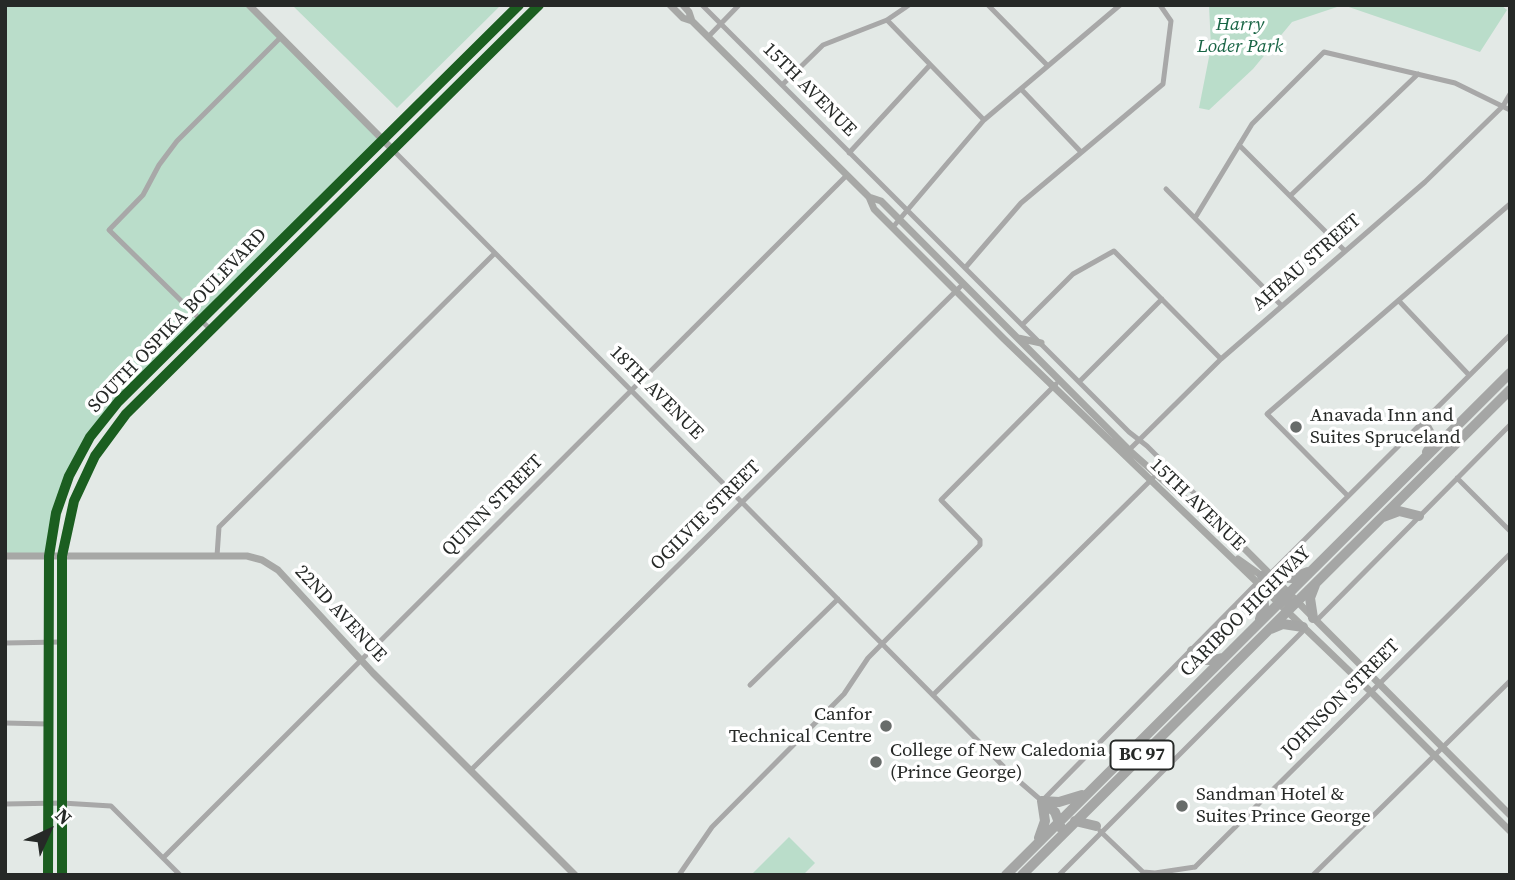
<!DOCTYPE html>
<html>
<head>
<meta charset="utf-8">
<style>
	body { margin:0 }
	#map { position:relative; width:1515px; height:880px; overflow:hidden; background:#e3e9e6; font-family:"Source Serif 4",serif }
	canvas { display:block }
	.frame { position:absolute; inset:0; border:7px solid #262927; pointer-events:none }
	.north { position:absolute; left:14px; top:796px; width:70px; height:70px; -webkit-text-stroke:5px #fff; paint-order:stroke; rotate:45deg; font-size:19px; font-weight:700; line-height:28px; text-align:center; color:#262927 }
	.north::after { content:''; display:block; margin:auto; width:24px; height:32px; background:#262927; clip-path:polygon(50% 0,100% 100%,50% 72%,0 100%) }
</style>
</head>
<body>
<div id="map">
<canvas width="1515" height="880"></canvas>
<div class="frame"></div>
<div class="north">N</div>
</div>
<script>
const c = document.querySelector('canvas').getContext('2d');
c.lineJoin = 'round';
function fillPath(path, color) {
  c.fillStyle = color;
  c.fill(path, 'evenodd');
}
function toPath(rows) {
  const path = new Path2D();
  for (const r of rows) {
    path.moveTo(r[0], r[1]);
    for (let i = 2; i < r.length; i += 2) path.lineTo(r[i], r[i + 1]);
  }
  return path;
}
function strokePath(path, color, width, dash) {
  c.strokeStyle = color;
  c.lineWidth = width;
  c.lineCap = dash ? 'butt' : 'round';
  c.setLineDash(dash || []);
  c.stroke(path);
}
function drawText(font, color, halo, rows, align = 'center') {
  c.font = font + ' "Source Serif 4",serif';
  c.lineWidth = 7;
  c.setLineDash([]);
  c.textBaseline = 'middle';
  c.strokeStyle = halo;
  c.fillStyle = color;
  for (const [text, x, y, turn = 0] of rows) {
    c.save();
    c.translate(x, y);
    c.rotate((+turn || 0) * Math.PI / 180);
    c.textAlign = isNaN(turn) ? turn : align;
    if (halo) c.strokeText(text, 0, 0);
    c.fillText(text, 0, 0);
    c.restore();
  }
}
fillPath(toPath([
	[5,5,247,5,382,140,124,398,93,436,69,475,48,554,5,555],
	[292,5,501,5,397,108],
	[1209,5,1501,5,1507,10,1480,52,1343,5,1292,22,1253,69,1209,110,1199,108,1211,47],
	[789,837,815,863,803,875,751,875]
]), '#baddca');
strokePath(toPath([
	[702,5,1129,432,1147,446,1205,504,1215,518],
	[988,5,1048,66],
	[887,20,984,120],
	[708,37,739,5],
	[782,85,823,45,887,20,909,5],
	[1021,89,1081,152],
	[1239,145,1345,251],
	[393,150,1013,776,1042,801,1257,583],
	[849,153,930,65],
	[1166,189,1282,306],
	[1290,196,1418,74],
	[1195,218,1252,124,1324,52,1455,83,1510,110],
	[893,227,984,120,1120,5],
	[965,268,1021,203,1163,84,1171,21,1160,5],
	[1399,301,1469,375],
	[1022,325,1073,274,1114,251,1221,359],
	[211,330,109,230,143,195,159,165,177,141,281,37],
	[1079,382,1162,299],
	[1128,451,1221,359,1425,182,1503,106,1510,94],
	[1457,478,1510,531],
	[1348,496,1267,414,1510,204],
	[217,556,219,527,495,253],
	[1269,575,1510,335],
	[1316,621,1510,425],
	[5,643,61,642],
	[750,685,838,599],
	[933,695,1153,478],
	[5,723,48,724],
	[471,770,963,284],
	[5,804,62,803,111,806,180,875],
	[1100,831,1143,872,1155,873,1195,867],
	[163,858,846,176],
	[1195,867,1510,554],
	[679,875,712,827,844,694,868,658,980,545,980,540,941,500,1056,384],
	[1059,875,1305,629],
	[1313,875,1510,681]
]), '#a8a8a8', 5);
strokePath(toPath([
	[249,5,393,150],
	[670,5,683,18,692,21,869,197,874,209,1004,339,1370,691,1510,831],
	[683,5,689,12,692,21],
	[869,197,881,201,1129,450,1175,491,1219,523,1510,815],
	[1018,338,1041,343],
	[5,556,247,556,262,560,278,570,373,673,575,875],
	[1238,559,1262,576,1265,576],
	[48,875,49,556,56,513,69,476,90,437,118,402,519,5],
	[62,875,62,556,74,501,95,456,126,414,539,5]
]), '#a7a8a6', 7);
strokePath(toPath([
	[1423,421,1432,437,1431,446,1427,452],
	[1383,517,1399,511,1419,516],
	[1262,576,1288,602],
	[1272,577,1292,578,1308,572],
	[1313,618,1310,598,1315,585],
	[1260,619,1264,607,1263,589],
	[1271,629,1283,624,1303,627],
	[1192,651,1201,660,1214,660,1222,658],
	[1042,801,1059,802,1082,795],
	[1042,801,1055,812,1061,828],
	[1075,821,1096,826],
	[1039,838,1045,821,1042,801],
	[1006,875,1510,373],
	[1022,875,1510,390]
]), '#a5a6a5', 10);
strokePath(toPath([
	[48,875,49,556,56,513,69,476,90,437,118,402,519,5],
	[62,875,62,556,74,501,95,456,126,414,539,5]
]), '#1b5e20', 10);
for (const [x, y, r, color] of [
	[1296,427,7,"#686c6a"],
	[886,726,7,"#686c6a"],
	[876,762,7,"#686c6a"],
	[1182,806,7,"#686c6a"]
]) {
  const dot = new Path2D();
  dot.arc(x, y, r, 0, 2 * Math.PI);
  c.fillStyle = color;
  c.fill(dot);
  strokePath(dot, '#fff', 2.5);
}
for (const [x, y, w] of [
	[1142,755,63]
]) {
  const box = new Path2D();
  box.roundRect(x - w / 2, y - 14.5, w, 29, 5);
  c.fillStyle = '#fff';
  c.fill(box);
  strokePath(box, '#262927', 2);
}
drawText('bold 18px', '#262927', null, [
	["BC 97",1142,755]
]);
drawText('italic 19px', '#196545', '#fff', [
	["Harry",1240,25],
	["Loder Park",1240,47]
]);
drawText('19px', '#262927', '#fff', [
	["15TH AVENUE",809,90,45],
	["AHBAU STREET",1307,263,-41],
	["SOUTH OSPIKA BOULEVARD",178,321,-46],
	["18TH AVENUE",656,393,45],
	["15TH AVENUE",1197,505,44],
	["QUINN STREET",493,506,-45],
	["OGILVIE STREET",706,516,-45],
	["CARIBOO HIGHWAY",1246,612,-45],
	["22ND AVENUE",340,614,47],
	["JOHNSON STREET",1341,699,-45]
]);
drawText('19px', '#262927', '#fff', [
	["Anavada Inn and",1310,416],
	["Suites Spruceland",1310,438],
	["Canfor",872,715,"right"],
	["Technical Centre",872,737,"right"],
	["College of New Caledonia",890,751],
	["(Prince George)",890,773],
	["Sandman Hotel &",1196,795],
	["Suites Prince George",1196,817]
], 'left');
</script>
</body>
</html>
